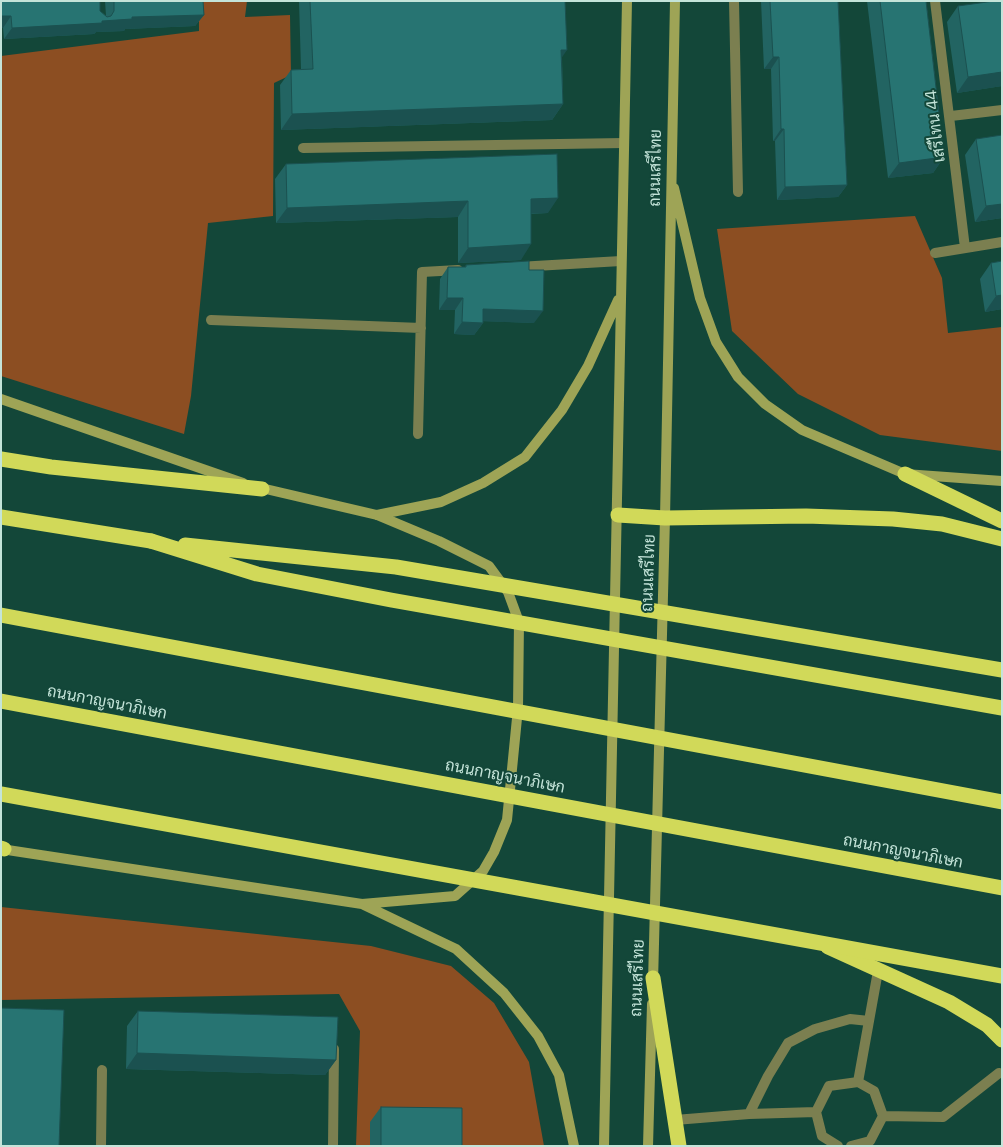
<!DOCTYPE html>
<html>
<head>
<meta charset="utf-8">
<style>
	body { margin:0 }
	#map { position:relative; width:1003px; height:1147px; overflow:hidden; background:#134739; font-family:"Space Grotesk",sans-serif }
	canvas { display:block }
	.frame { position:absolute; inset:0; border:2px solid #c4e4d9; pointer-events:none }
</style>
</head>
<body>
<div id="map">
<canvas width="1003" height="1147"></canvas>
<div class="frame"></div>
</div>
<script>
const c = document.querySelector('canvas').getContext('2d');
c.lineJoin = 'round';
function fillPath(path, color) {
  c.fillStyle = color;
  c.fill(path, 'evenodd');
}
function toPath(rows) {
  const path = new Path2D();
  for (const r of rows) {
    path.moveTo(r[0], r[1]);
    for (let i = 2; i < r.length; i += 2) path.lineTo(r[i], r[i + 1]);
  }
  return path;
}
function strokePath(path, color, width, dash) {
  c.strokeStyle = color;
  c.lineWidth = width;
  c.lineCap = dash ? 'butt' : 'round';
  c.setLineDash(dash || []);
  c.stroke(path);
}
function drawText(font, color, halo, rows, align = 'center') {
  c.font = font + ' "Space Grotesk",Sarabun,sans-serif';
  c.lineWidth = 4;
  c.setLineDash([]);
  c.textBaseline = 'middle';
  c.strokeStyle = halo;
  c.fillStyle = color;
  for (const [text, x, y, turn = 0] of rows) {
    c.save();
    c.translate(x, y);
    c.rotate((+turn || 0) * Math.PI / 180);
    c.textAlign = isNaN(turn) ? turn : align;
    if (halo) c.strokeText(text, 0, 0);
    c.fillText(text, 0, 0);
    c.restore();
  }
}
fillPath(toPath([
	[199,1,247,1,245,17,290,15,291,75,274,83,273,216,208,223,191,396,184,434,1,376,1,56,199,31],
	[915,216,942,278,948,333,1002,327,1002,451,880,435,798,394,732,331,717,229],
	[1,907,371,946,451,966,494,1003,529,1062,544,1146,356,1146,360,1031,339,994,1,1000]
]), '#8c4e22');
strokePath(toPath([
	[518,267,621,261],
	[211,320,421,328],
	[418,434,422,272,458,270],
	[858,1082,878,971],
	[749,1114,768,1076,788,1043,815,1029,850,1019,869,1021],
	[883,1116,943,1117,999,1073],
	[675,1120,749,1114,816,1112],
	[333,1146,334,1049],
	[838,1146,822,1136,816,1112,829,1086,858,1082,874,1091,883,1116,870,1141,851,1146]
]), '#7b7f50', 10);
strokePath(toPath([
	[734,1,738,192],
	[935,1,965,248],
	[951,116,1002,110],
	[303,148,624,143],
	[935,253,1002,242],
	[101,1146,102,1070]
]), '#7b7f50', 10);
strokePath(toPath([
	[674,188,700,298,716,342,738,377,765,404,802,430,905,474,1002,481],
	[1,399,243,483],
	[377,515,441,502,483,483,525,457,562,410,588,366,618,300],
	[1,849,362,904,455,896,483,871,494,852,507,820,518,708,519,622,508,592,489,566,439,541,377,515,257,487],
	[364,905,456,949,504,993,538,1036,559,1075,574,1146],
	[653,982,665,518,675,1],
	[604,1146,627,1],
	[648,1146,652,1004]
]), '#9ea456', 10);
strokePath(toPath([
	[1,459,51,467,262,489],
	[905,474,1002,521],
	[618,515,665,518,806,516,893,519,942,524,1002,539],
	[1,517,151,541],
	[1,848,4,849],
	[828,947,949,1002,987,1025,1002,1040],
	[653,978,679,1146]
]), '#d1d959', 15);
strokePath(toPath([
	[151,541,257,574,391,600,1002,708],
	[185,545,396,567,1002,670],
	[1,615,1002,802],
	[1,701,1002,888],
	[1,794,1002,976]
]), '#d1d959', 15);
fillPath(toPath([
	[1,1,100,11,106,16,105,1,203,1,204,15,195,26,125,29,124,31,96,32,94,34,4,39,3,28,1,28],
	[299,1,565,1,562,57,563,104,552,120,281,130,280,85,291,70,301,69],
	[761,1,838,1,847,185,838,197,777,200,775,141,773,141,771,69,764,69],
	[867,1,926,1,944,157,933,173,888,178],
	[958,6,1002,86,957,93,947,22],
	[976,139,1002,218,975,222,965,155],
	[286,164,548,213,531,214,521,260,458,263,458,217,276,223,275,179],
	[1002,261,1002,309,985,312,980,279,991,263],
	[466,265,529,270,534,323,483,321,483,323,474,335,454,334,455,310,439,310,440,279,448,267,465,267],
	[138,1011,336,1060,325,1075,126,1069,127,1026],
	[381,1107,462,1146,370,1146,370,1122]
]), '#226462');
fillPath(toPath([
	[204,15,195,26,125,29,124,31,96,32,94,34,4,39,12,28,102,21,132,17],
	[1,16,11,16,3,28,1,28],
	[561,50,567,50,556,66],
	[773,57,779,57,771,69,764,69],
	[1002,72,1002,86,957,93,968,77],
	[563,104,552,120,281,130,292,114],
	[781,129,784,129,775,141,773,141],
	[944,157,933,173,888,178,899,163],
	[847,185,838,197,777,200,785,187],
	[558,198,548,213,520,214,531,199],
	[468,201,458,217,276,223,287,208],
	[1002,204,1002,218,975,222,986,206],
	[531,244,521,260,458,263,468,248],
	[1002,295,1002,309,985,312,996,296],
	[447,298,463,298,455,310,439,310],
	[483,309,543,311,534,323,475,321],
	[462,322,483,323,474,335,454,334],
	[137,1053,336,1060,325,1075,126,1069]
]), '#1b5150');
const building = toPath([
	[1,1,100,1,100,11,107,17,111,16,114,11,114,1,203,1,204,15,132,17,132,19,102,21,102,23,12,28,11,16,1,16,1,1],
	[310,1,565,1,567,50,561,50,563,104,292,114,291,70,313,69,310,1],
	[770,1,838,1,847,185,785,187,784,129,781,129,779,57,773,57,770,1],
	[880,1,926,1,944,157,899,163,880,1],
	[994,1,1002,1,1002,72,968,77,958,6,994,1],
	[1002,135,1002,204,986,206,976,139,1002,135],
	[557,154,558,198,531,199,531,244,468,248,468,201,287,208,286,164,557,154],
	[529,261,529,270,544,270,543,311,483,309,483,323,462,322,463,298,447,298,448,267,466,267,466,265,529,261],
	[1002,261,1002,295,996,296,991,263,1002,261],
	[1,1008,64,1010,59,1146,1,1146,1,1008],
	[138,1011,338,1017,336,1060,137,1053,138,1011],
	[381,1107,462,1108,462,1146,381,1146,381,1107]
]);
fillPath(building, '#277472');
strokePath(building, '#1b5150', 1);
drawText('16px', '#c4e4d9', '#134739', [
	["เสรีไทน 44",936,126,-97],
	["ถนนเสรีไทย",656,168,-89],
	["ถนนเสรีไทย",649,573,-88],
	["ถนนกาญจนาภิเษก",107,703,11],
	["ถนนกาญจนาภิเษก",505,777,11],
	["ถนนกาญจนาภิเษก",903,852,11],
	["ถนนเสรีไทย",638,978,-88]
]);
</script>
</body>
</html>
